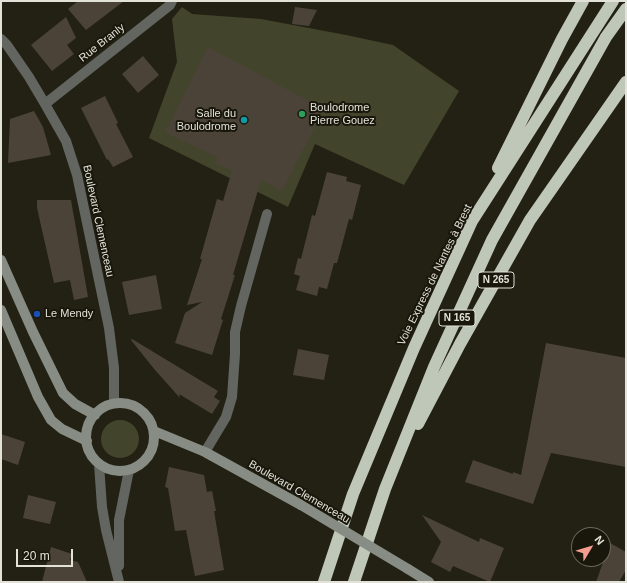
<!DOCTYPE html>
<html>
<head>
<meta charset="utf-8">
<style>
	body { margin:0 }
	#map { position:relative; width:627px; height:583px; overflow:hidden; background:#232114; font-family:Arial,sans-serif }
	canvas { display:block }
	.frame { position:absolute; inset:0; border:2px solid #e3e2d9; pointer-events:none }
	.north { position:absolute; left:571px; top:527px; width:40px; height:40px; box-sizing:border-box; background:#19170b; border:1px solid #6a685d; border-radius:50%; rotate:52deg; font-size:11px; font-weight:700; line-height:16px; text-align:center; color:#e3e2d9 }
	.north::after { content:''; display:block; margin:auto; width:14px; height:18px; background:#f59c90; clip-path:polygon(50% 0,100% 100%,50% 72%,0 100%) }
	.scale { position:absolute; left:16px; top:549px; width:57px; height:18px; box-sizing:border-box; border:2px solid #e3e2d9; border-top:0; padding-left:5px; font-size:12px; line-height:14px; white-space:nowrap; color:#e3e2d9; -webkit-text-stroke:3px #19170b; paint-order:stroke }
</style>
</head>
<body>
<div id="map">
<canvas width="627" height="583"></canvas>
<div class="frame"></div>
<div class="north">N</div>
<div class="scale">20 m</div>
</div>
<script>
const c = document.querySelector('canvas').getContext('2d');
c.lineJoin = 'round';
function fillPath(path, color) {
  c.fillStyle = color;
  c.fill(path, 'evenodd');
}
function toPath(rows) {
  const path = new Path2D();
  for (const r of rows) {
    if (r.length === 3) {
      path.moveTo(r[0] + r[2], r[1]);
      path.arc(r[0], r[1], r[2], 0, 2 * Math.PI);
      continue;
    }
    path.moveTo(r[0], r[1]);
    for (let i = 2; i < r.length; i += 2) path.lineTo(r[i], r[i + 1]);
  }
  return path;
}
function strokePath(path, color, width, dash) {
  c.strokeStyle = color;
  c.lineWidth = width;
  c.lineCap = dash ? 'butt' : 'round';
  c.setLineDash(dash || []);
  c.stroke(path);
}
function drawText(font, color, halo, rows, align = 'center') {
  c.font = font + ' Arial,sans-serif';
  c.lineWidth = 4;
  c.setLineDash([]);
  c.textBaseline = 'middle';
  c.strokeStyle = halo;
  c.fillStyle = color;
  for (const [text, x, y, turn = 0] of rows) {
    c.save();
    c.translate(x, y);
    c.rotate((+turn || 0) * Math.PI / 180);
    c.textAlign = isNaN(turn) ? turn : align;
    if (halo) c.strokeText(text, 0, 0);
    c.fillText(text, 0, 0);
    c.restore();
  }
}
fillPath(toPath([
	[182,7,192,14,261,19,346,35,393,45,459,91,404,185,315,144,288,207,149,138,177,62,172,19],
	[120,439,19]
]), '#42452c');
fillPath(toPath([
	[78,1,124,1,86,30,68,9],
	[295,7,317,10,309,26,292,24],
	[66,17,76,38,67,45,74,54,52,71,31,45],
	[208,47,324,109,282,191,261,180,233,275,235,275,221,319,223,320,212,355,175,343,185,313,202,302,187,305,202,259,200,259,217,199,223,201,232,171,215,163,218,158,165,132],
	[143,56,159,75,138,93,122,74],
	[105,96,118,123,116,124,133,157,113,167,108,159,107,160,81,108],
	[34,111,43,127,51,155,8,163,10,119],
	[327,172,347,177,346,181,361,185,352,220,349,219,337,263,334,263,327,289,319,287,317,296,296,290,300,276,294,274,298,258,301,259,312,215,315,216],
	[37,200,71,200,88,297,74,300,70,280,54,283,37,208],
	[156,275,162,309,129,315,122,282],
	[132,339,218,391,214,397,220,401,212,414,179,394,180,398,155,370,131,340],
	[546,343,626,358,626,467,551,453,533,504,465,482,473,460,513,474,513,472,521,475],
	[298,349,329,355,324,380,293,375],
	[1,434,25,442,18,465,1,459],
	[169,467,204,475,207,492,212,491,216,511,214,511,224,570,195,576,186,530,175,531,168,488,165,487],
	[28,495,56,502,50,524,23,518],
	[422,515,479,542,480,538,504,548,490,582,453,566,450,572,431,562,441,542],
	[610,543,626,552,626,570,619,582,596,582],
	[51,547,72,554,70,560,78,562,87,582,42,582]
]), '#4c4338');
strokePath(toPath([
	[1,39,7,45,29,77,45,104,66,141,77,175,109,328,114,368,114,403],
	[45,104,170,5,172,1],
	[205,452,226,417,232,397,235,354,235,332,241,306,267,214],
	[99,464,102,507,106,530,119,582],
	[119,566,119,520,129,470]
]), '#626560', 10);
strokePath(toPath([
	[1,260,33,332,63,393,75,404,95,415],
	[1,310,38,397,51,420,62,429,87,441],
	[120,437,34],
	[154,431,205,452,301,505],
	[408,569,429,582]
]), '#878d84', 10);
strokePath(toPath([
	[498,168,562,39,583,1],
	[418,424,460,344,530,220,626,82],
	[324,582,353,494,414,348,472,221,613,1],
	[354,582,385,489,434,367,492,240,606,37,626,9]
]), '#bfc7b9', 12);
strokePath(toPath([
	[301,505,408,569]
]), '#878d84', 10);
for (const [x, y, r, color] of [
	[302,114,4,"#2e9e5b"],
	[244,120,4,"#0f9aa8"],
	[37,314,4,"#1a4fb4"]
]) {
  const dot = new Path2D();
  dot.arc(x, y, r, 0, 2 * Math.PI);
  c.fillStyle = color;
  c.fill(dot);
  strokePath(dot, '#19170b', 1.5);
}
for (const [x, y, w] of [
	[496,280,36],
	[457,318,36]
]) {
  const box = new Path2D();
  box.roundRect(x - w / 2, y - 8, w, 16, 3);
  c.fillStyle = '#19170b';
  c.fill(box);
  strokePath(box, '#e3e2d9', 1);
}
drawText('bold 10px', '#e3e2d9', null, [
	["N 265",496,280],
	["N 165",457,318]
]);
drawText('11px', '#e3e2d9', '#19170b', [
	["Rue Branly",102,43,-38],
	["Boulevard Clemenceau",98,221,78],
	["Voie Express de Nantes à Brest",435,275,-64],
	["Boulevard Clemenceau",299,492,30]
]);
drawText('11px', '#e3e2d9', '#19170b', [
	["Boulodrome",310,108],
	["Pierre Gouez",310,121],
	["Salle du",236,114,"right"],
	["Boulodrome",236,127,"right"],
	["Le Mendy",45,314]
], 'left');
</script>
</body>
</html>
